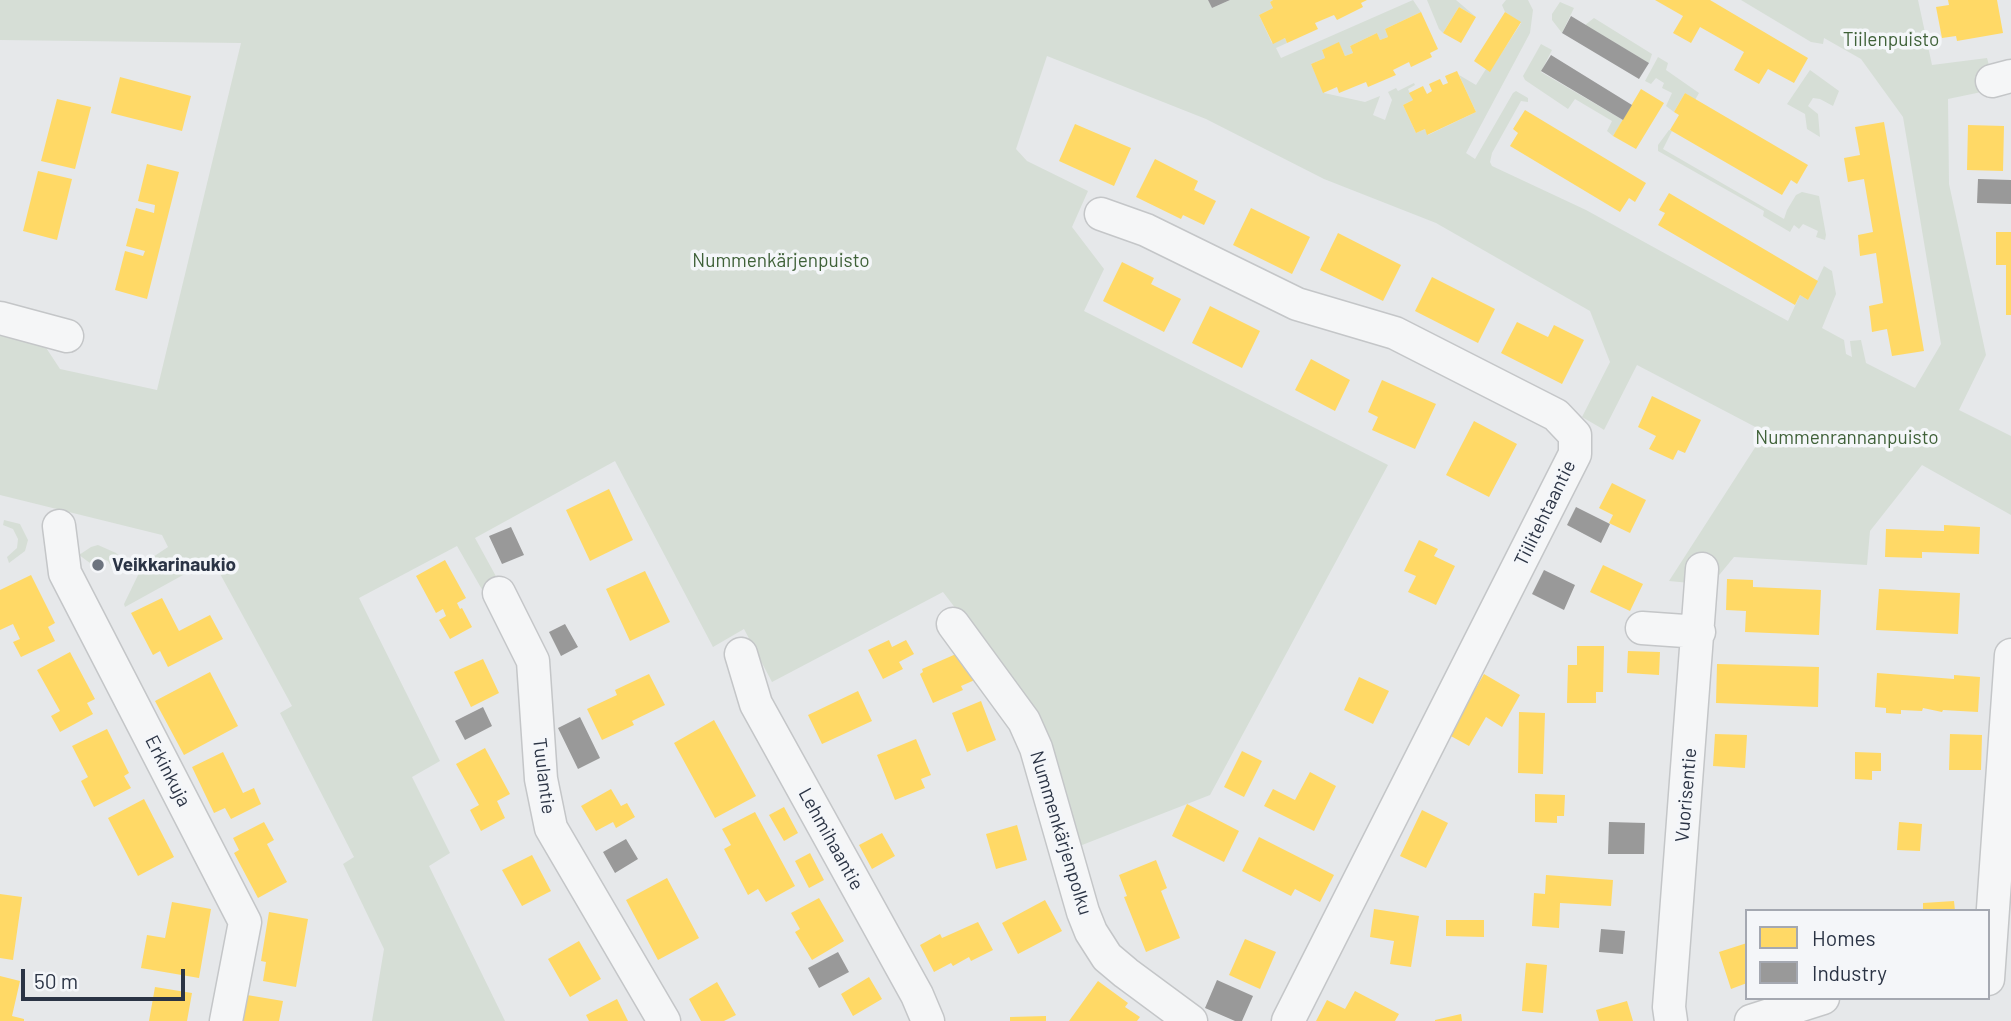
<!DOCTYPE html>
<html>
<head>
<meta charset="utf-8">
<style>
	body { margin:0 }
	#map { position:relative; width:2011px; height:1021px; overflow:hidden; background:#e6e8ea; font-family:Barlow,sans-serif }
	canvas { display:block }
	.legend { position:absolute; left:1745px; top:909px; width:245px; height:91px; box-sizing:border-box; background:#f4f6f9; border:2px solid #a4a8b1; margin:0; padding:9px 12px; list-style:none; font-size:21px; color:#2b3445 }
	.legend li { display:flex; align-items:center; gap:14px; height:35px }
	.legend b { width:35px; border:2px solid #a4a8b1 }
	.scale { position:absolute; left:21px; top:969px; width:164px; height:32px; box-sizing:border-box; border:4px solid #2b3445; border-top:0; padding-left:9px; font-size:21px; line-height:24px; white-space:nowrap; color:#2b3445; -webkit-text-stroke:5px #f4f6f9; paint-order:stroke }
</style>
</head>
<body>
<div id="map">
<canvas width="2011" height="1021"></canvas>
<ul class="legend">
<li><b style="height:19px;background:#ffd966"></b>Homes</li>
<li><b style="height:19px;background:#999"></b>Industry</li>
</ul>
<div class="scale">50 m</div>
</div>
<script>
const c = document.querySelector('canvas').getContext('2d');
c.lineJoin = 'round';
function fillPath(path, color) {
  c.fillStyle = color;
  c.fill(path, 'evenodd');
}
function toPath(rows) {
  const path = new Path2D();
  for (const r of rows) {
    path.moveTo(r[0], r[1]);
    for (let i = 2; i < r.length; i += 2) path.lineTo(r[i], r[i + 1]);
  }
  return path;
}
function strokePath(path, color, width, dash) {
  c.strokeStyle = color;
  c.lineWidth = width;
  c.lineCap = dash ? 'butt' : 'round';
  c.setLineDash(dash || []);
  c.stroke(path);
}
function drawText(font, color, halo, rows, align = 'center') {
  c.font = font + ' Barlow,sans-serif';
  c.lineWidth = 7;
  c.setLineDash([]);
  c.textBaseline = 'middle';
  c.strokeStyle = halo;
  c.fillStyle = color;
  for (const [text, x, y, turn = 0] of rows) {
    c.save();
    c.translate(x, y);
    c.rotate((+turn || 0) * Math.PI / 180);
    c.textAlign = isNaN(turn) ? turn : align;
    if (halo) c.strokeText(text, 0, 0);
    c.fillText(text, 0, 0);
    c.restore();
  }
}
fillPath(toPath([
	[0,0,1208,0,1212,8,1230,0,1273,0,1270,2,1273,8,1259,15,1272,43,1285,38,1287,43,1276,48,1281,58,1413,0,1421,12,1385,29,1388,37,1380,40,1377,33,1350,46,1353,53,1345,56,1339,43,1322,50,1325,58,1311,64,1324,93,1365,102,1380,96,1373,115,1385,120,1392,100,1388,92,1396,88,1398,91,1414,83,1415,85,1408,89,1413,100,1403,105,1416,133,1425,129,1428,135,1476,112,1459,75,1476,85,1486,69,1490,71,1521,23,1505,12,1502,5,1506,0,1528,0,1533,10,1530,33,1466,153,1475,159,1513,93,1516,91,1528,98,1528,102,1521,101,1492,153,1490,162,1492,166,1586,210,1788,321,1800,295,1808,300,1824,266,1832,271,1836,294,1822,328,1844,340,1846,354,1852,357,1850,341,1861,340,1866,363,1915,388,1941,344,1903,117,1861,59,1824,38,1823,44,1811,42,1741,0,1918,0,1932,65,1987,58,1990,69,1991,90,1948,99,1949,184,1986,355,1959,410,2011,436,2011,515,1922,465,1870,531,1867,565,1734,557,1711,585,1669,581,1765,432,1637,365,1604,430,1601,428,1582,417,1610,362,1590,311,1436,223,1324,179,1206,119,1047,56,1016,149,1027,161,1088,191,1072,227,1104,269,1084,311,1388,465,1210,795,1077,847,1034,711,943,592,772,682,744,629,713,647,615,461,475,538,504,591,488,600,457,546,359,598,440,761,412,777,450,853,429,866,505,1021,372,1021,384,949,343,864,354,857,280,713,292,706,212,559,125,607,124,604,139,573,153,557,168,547,162,535,0,495,0,328,39,337,60,369,157,390,241,43,0,40],
	[1427,0,1456,0,1476,17,1459,7,1443,33,1439,29],
	[1560,2,1574,8,1562,33,1552,20,1552,14],
	[1594,18,1652,54,1649,63,1585,25],
	[1541,44,1552,50,1541,72,1623,120,1613,136,1607,131,1612,121,1575,99,1568,109,1525,80,1523,76],
	[1658,57,1668,63,1666,70,1699,93,1695,100,1685,93,1674,112,1666,106,1672,93,1662,88,1664,83,1656,78,1651,84,1645,81],
	[1810,70,1839,91,1833,106,1820,99,1813,98,1808,106,1818,114,1820,137,1807,129,1805,114,1787,104],
	[1669,130,1672,131,1663,149,1784,219,1787,210,1796,195,1802,192,1819,196,1826,235,1825,240,1816,237,1818,231,1803,224,1799,229,1794,225,1790,232,1763,216,1764,211,1658,151,1658,145],
	[4,520,20,524,28,540,25,551,9,563,7,557,17,548,18,539,13,529,3,525],
	[98,545,116,553,123,560,124,565,112,568,108,561,101,558,90,563,79,555,91,547]
]), '#d6ded6');
fillPath(toPath([
	[1273,0,1367,0,1361,3,1363,7,1337,20,1334,15,1315,23,1318,29,1287,43,1285,38,1273,44,1259,15,1273,8,1270,2],
	[1655,0,1710,0,1808,58,1794,83,1768,69,1759,84,1734,70,1744,52,1700,27,1691,43,1673,33,1683,16],
	[1948,0,1997,0,2003,33,1957,41,1956,36,1942,38,1936,7,1949,5],
	[1459,7,1476,17,1461,43,1443,33],
	[1421,12,1438,49,1430,53,1432,57,1411,67,1409,62,1393,70,1396,75,1368,87,1366,82,1339,93,1337,87,1323,93,1311,64,1325,58,1322,50,1339,42,1345,56,1353,53,1350,46,1377,33,1380,40,1388,37,1385,29],
	[1505,12,1521,22,1490,72,1474,61],
	[1457,71,1476,112,1427,135,1425,129,1416,133,1403,105,1413,100,1409,93,1423,86,1427,94,1432,91,1429,84,1440,79,1443,85,1448,83,1445,76],
	[120,77,191,96,182,131,111,113],
	[1641,89,1664,103,1636,149,1613,136],
	[1685,93,1808,165,1797,184,1791,180,1782,195,1670,130,1679,115,1674,112],
	[57,99,91,107,75,169,41,161],
	[1525,110,1646,183,1635,202,1629,198,1620,212,1510,146,1518,133,1513,129],
	[1884,122,1924,351,1892,356,1887,329,1872,332,1869,306,1883,303,1876,253,1860,256,1858,235,1873,232,1864,179,1848,182,1844,158,1860,155,1855,127],
	[1075,124,1131,148,1114,186,1059,161],
	[1968,125,2004,126,2003,171,1967,170],
	[1155,159,1198,181,1194,190,1216,201,1204,225,1183,215,1181,219,1136,197],
	[147,164,179,172,147,299,115,290,125,251,143,256,145,251,126,246,136,208,154,213,155,205,138,201],
	[38,171,72,179,57,240,23,231],
	[1669,193,1818,281,1808,300,1800,295,1795,305,1658,225,1665,213,1659,210],
	[1251,208,1310,237,1292,274,1233,245],
	[1996,232,2011,232,2011,315,2006,315,2006,265,1996,265],
	[1338,233,1401,265,1383,301,1320,270],
	[1122,262,1154,278,1151,284,1181,299,1164,332,1103,301],
	[1432,277,1495,309,1478,343,1415,311],
	[1210,306,1260,331,1242,368,1192,343],
	[1517,322,1548,337,1554,325,1584,340,1562,384,1501,353],
	[1311,359,1350,380,1335,411,1295,390],
	[1382,380,1436,404,1415,449,1372,430,1378,417,1368,412],
	[1652,396,1701,420,1685,453,1678,450,1673,460,1649,449,1656,436,1638,427],
	[1474,421,1517,444,1489,497,1446,475],
	[1612,483,1646,500,1630,533,1609,523,1613,515,1599,508],
	[609,489,633,540,590,561,566,510],
	[1944,525,1980,527,1979,554,1922,552,1922,558,1885,557,1886,529,1944,531],
	[1419,540,1438,549,1434,556,1455,566,1436,605,1408,592,1416,576,1404,571],
	[445,560,466,598,457,603,460,609,462,608,472,627,450,639,439,620,446,616,443,609,436,613,416,576],
	[1603,565,1643,584,1630,611,1590,592],
	[645,571,670,622,630,641,606,589],
	[31,575,55,623,48,627,55,641,21,657,13,642,20,639,13,624,0,630,0,590],
	[1727,579,1753,580,1753,587,1821,590,1819,635,1745,632,1746,611,1726,610],
	[1879,589,1960,593,1958,634,1876,630],
	[162,598,179,631,210,615,223,639,168,667,160,651,153,655,131,613],
	[889,640,892,647,906,640,914,654,899,662,903,669,883,679,868,650],
	[1577,646,1604,646,1603,692,1596,692,1596,703,1567,703,1568,665,1577,665],
	[1628,651,1660,652,1659,675,1627,673],
	[70,652,95,699,87,703,93,714,60,732,51,716,60,711,37,670],
	[956,654,958,658,966,655,977,679,961,686,963,690,933,703,920,674,923,672,922,669],
	[483,659,499,693,471,707,454,672],
	[1717,664,1819,667,1818,707,1716,703],
	[210,672,238,726,184,755,155,701],
	[1877,673,1954,679,1954,675,1980,677,1978,712,1943,710,1942,712,1923,708,1922,711,1901,710,1901,714,1886,713,1886,708,1875,707],
	[649,674,665,705,632,721,634,725,602,740,587,709,617,695,615,690],
	[1484,674,1520,695,1502,727,1486,717,1469,746,1449,735],
	[1359,677,1389,691,1373,724,1344,710],
	[858,691,872,721,822,744,808,715],
	[981,701,996,740,967,752,952,713],
	[1519,712,1545,713,1543,774,1518,773],
	[714,720,756,796,715,818,674,743],
	[107,729,129,773,124,776,131,788,94,807,81,781,88,777,72,746],
	[1715,734,1747,735,1745,768,1713,766],
	[1950,734,1982,735,1981,770,1949,770],
	[916,739,931,775,921,779,925,788,895,800,877,755],
	[485,748,510,794,497,801,505,818,481,831,470,810,479,805,456,764],
	[1242,751,1262,761,1244,797,1224,787],
	[223,752,243,793,254,788,261,804,231,819,225,808,214,813,192,767],
	[1855,752,1881,753,1881,771,1872,771,1872,780,1855,779],
	[1310,772,1336,786,1314,831,1264,806,1273,789,1295,800],
	[611,789,621,806,627,803,635,817,616,828,613,822,596,831,581,806],
	[1535,794,1565,795,1564,816,1557,816,1557,823,1535,822],
	[144,799,174,857,138,876,108,818],
	[1187,804,1239,831,1224,862,1172,836],
	[784,807,798,833,784,841,769,815],
	[1422,810,1448,823,1426,868,1400,856],
	[755,812,795,886,766,902,758,889,748,895,724,849,731,845,722,829],
	[264,822,274,840,267,844,287,882,258,898,234,853,239,850,233,838],
	[1899,822,1922,824,1920,851,1897,850],
	[1017,825,1027,860,996,869,986,834],
	[882,833,895,856,872,869,859,845],
	[1259,837,1334,875,1320,902,1295,889,1291,896,1242,871],
	[810,853,824,880,809,888,795,861],
	[532,855,551,891,522,906,502,870],
	[1156,860,1167,888,1161,891,1180,938,1146,952,1124,897,1127,896,1119,875],
	[1546,875,1613,880,1611,906,1560,903,1559,928,1532,926,1534,893,1545,894],
	[667,878,699,938,658,960,626,900],
	[0,894,22,897,13,960,0,958],
	[819,898,844,941,812,960,795,932,800,929,791,913],
	[1045,900,1062,931,1018,954,1002,923],
	[1954,901,1955,911,1923,911,1923,903],
	[172,902,211,909,199,978,141,968,147,935,165,938],
	[1374,909,1419,916,1411,967,1390,964,1394,941,1370,937],
	[269,912,308,919,296,987,263,981,266,962,261,961],
	[1446,920,1484,920,1484,937,1446,936],
	[978,922,993,950,971,961,969,957,953,966,951,963,934,972,920,945,940,934,942,938],
	[1245,939,1276,952,1260,989,1229,975],
	[579,941,601,979,570,997,548,959],
	[1747,943,1747,983,1731,989,1719,952],
	[1526,963,1547,965,1543,1013,1522,1011],
	[0,976,20,981,12,1016,24,1019,24,1021,0,1021],
	[869,977,882,999,853,1016,841,994],
	[1098,981,1128,1003,1125,1007,1140,1017,1137,1021,1069,1021],
	[717,982,736,1015,724,1021,701,1021,689,999],
	[155,987,192,993,187,1021,149,1021],
	[1355,991,1399,1014,1395,1021,1316,1021,1327,1000,1345,1009],
	[247,995,283,1001,279,1021,243,1021],
	[617,999,628,1021,589,1021,586,1015],
	[1627,1001,1633,1021,1599,1021,1596,1010],
	[1461,1014,1462,1021,1435,1021,1435,1020],
	[1046,1016,1046,1021,1010,1021,1010,1017]
]), '#ffd966');
fillPath(toPath([
	[1208,0,1230,0,1212,8],
	[1571,16,1649,63,1639,79,1562,33],
	[1551,55,1632,105,1623,120,1541,71],
	[1978,179,2011,180,2011,204,1977,203],
	[1576,507,1610,524,1601,543,1567,525],
	[511,527,524,555,502,564,489,536],
	[1544,570,1575,585,1564,610,1532,594],
	[565,624,578,647,561,656,549,632],
	[483,707,492,726,465,740,455,721],
	[580,717,600,758,578,769,558,728],
	[1609,822,1645,823,1644,854,1608,854],
	[626,839,638,859,615,873,603,852],
	[1601,929,1625,931,1623,954,1599,952],
	[838,952,849,972,819,988,808,968],
	[1217,980,1253,996,1242,1021,1235,1021,1205,1008]
]), '#999');
const minor = toPath([
	[1992,81,2011,76],
	[1101,214,1146,230,1297,304,1395,333,1556,415,1575,435,1575,454,1288,1021],
	[0,318,67,336],
	[59,526,65,573,245,922,226,1021],
	[499,593,533,661,541,779,551,828,664,1021],
	[953,624,1024,721,1036,748,1083,912,1091,932,1107,957,1126,973,1191,1021],
	[1642,628,1699,632],
	[741,654,756,704,917,995,928,1021],
	[1988,979,2011,655],
	[1671,1021,1669,1007,1702,569],
	[1751,1021,1823,998]
]);
strokePath(minor, '#c4c6c8', 35);
strokePath(minor, '#f5f6f7', 32);
for (const [x, y, r, color] of [
	[98,565,7,"#6c737f"]
]) {
  const dot = new Path2D();
  dot.arc(x, y, r, 0, 2 * Math.PI);
  c.fillStyle = color;
  c.fill(dot);
  strokePath(dot, '#f4f6f9', 2.5);
}
drawText('19px', '#3f6138', '#f4f6f9', [
	["Tiilenpuisto",1891,40],
	["Nummenkärjenpuisto",781,261],
	["Nummenrannanpuisto",1847,438]
]);
drawText('19px', '#2b3445', '#f4f6f9', [
	["Tiilitehtaantie",1545,513,-64],
	["Erkinkuja",168,771,63],
	["Tuulantie",544,776,83],
	["Vuorisentie",1686,795,-85],
	["Nummenkärjenpolku",1061,833,73],
	["Lehmihaantie",831,839,61]
]);
drawText('bold 19px', '#2b3445', '#f4f6f9', [
	["Veikkarinaukio",112,565]
], 'left');
</script>
</body>
</html>
